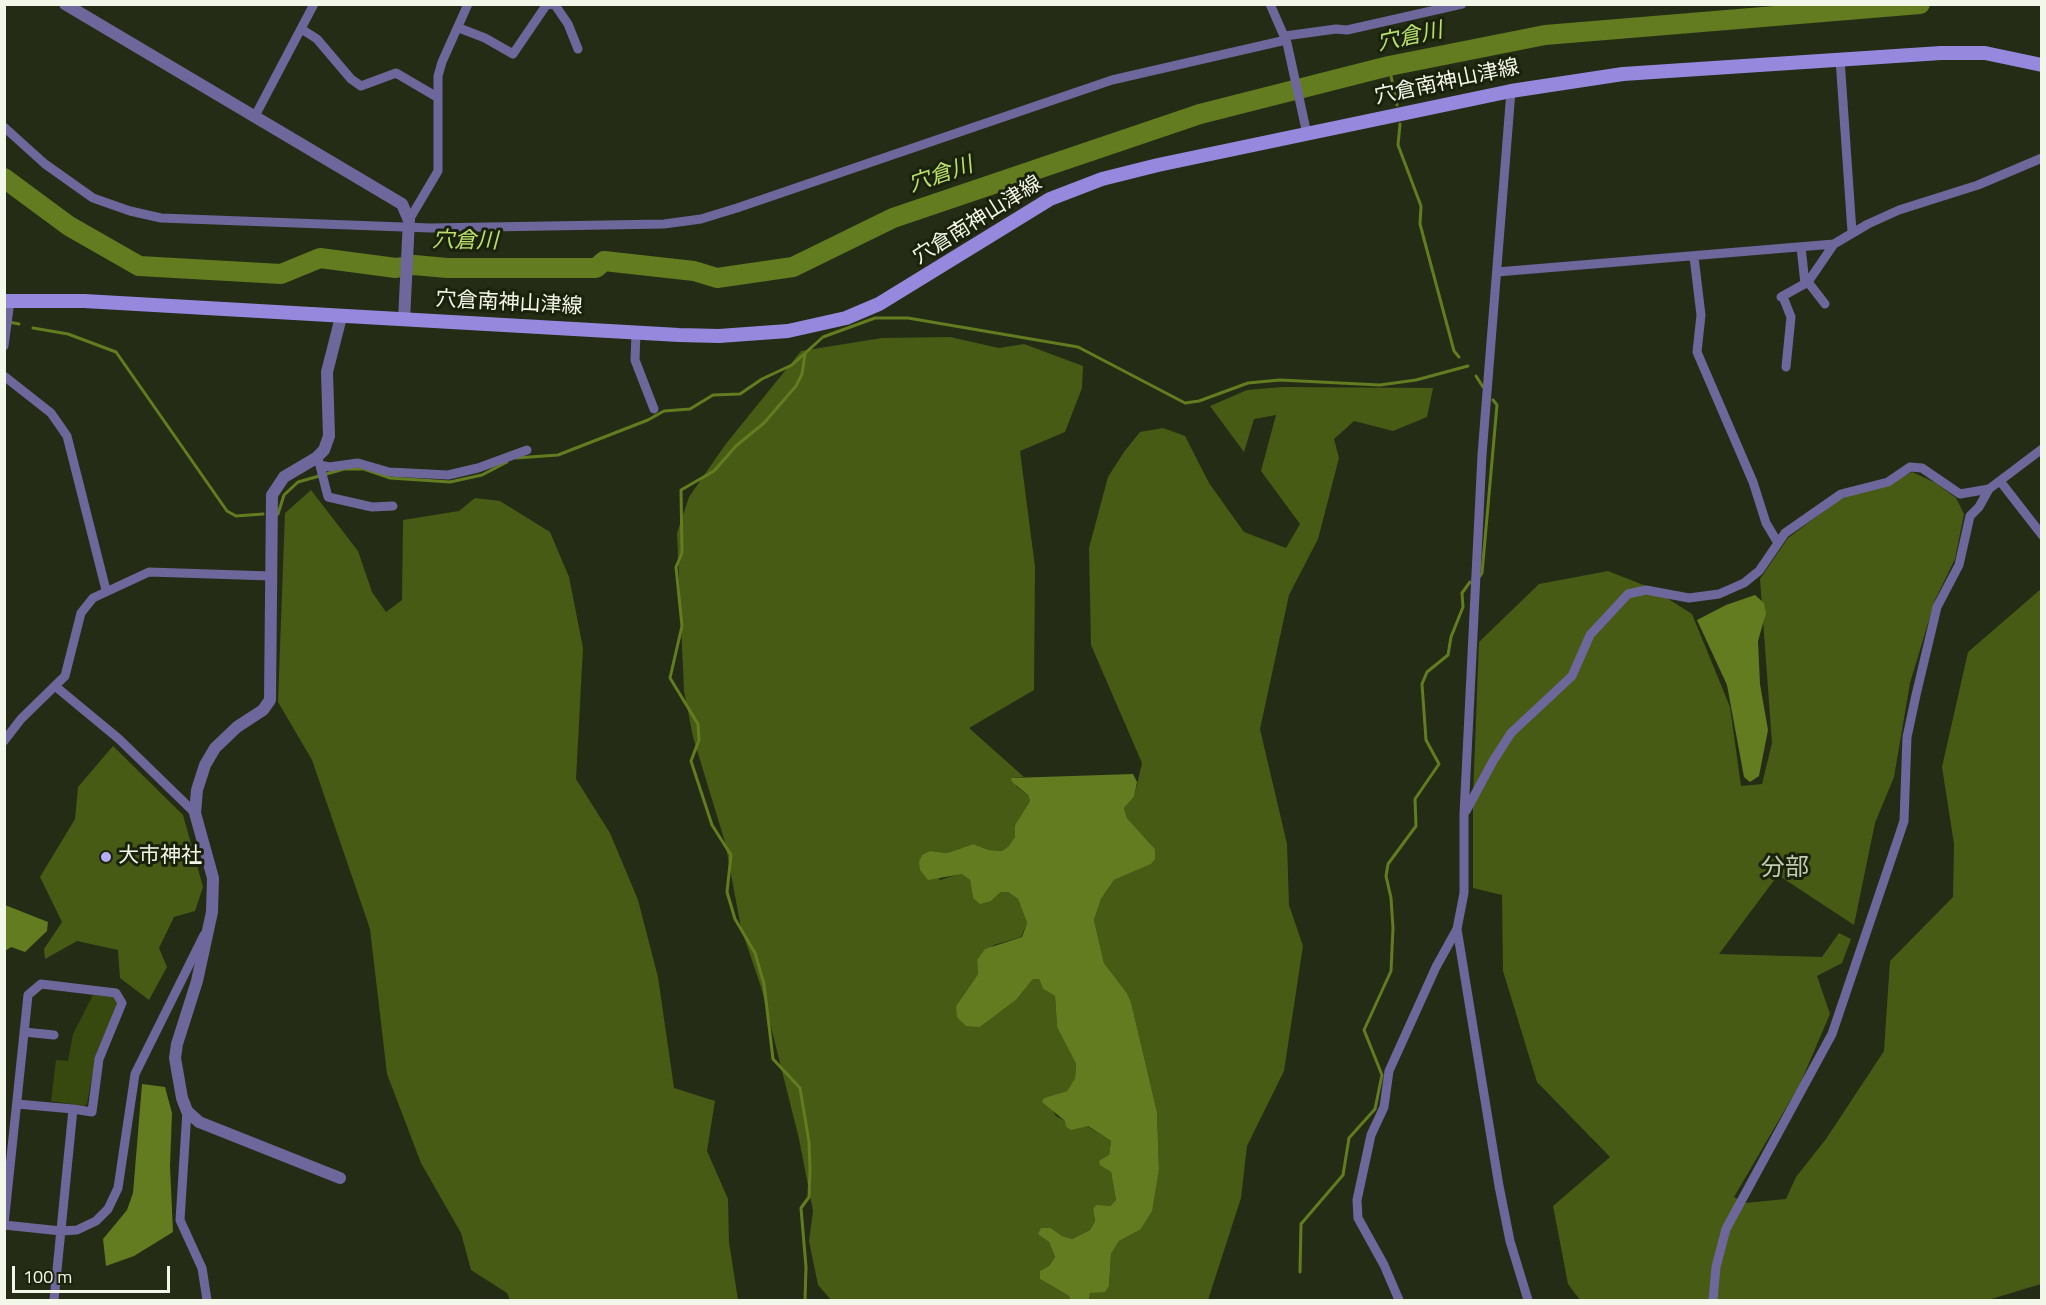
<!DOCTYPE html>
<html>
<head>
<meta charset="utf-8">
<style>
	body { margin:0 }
	#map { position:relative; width:2046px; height:1305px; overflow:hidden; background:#242c16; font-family:"Titillium Web",sans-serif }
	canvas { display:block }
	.frame { position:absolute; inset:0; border:6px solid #f2f7e9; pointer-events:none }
	.scale { position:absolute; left:12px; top:1266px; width:158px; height:27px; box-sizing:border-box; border:3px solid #f2f7e9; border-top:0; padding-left:8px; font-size:18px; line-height:21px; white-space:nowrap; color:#f2f7e9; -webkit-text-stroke:4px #1b220c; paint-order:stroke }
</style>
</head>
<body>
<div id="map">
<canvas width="2046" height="1305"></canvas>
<div class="frame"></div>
<div class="scale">100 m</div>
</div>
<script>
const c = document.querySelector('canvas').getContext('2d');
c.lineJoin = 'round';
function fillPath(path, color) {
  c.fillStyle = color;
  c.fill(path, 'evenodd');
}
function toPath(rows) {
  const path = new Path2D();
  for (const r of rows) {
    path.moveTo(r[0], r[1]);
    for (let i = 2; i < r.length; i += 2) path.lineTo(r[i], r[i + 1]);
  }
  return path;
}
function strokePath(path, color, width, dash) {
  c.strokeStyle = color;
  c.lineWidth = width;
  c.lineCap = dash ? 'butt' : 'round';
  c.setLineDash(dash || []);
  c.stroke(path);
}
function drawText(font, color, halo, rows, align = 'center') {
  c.font = font + ' "Titillium Web","Noto Sans JP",sans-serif';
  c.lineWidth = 6;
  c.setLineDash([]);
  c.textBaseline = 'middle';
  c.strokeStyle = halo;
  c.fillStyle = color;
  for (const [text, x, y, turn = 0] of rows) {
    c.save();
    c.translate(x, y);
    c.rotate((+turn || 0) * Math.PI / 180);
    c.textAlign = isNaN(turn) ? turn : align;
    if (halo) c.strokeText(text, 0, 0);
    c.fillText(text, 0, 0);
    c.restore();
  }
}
fillPath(toPath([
	[93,995,113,997,117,1003,95,1060,87,1104,84,1106,51,1101,56,1060,68,1061,73,1034]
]), '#38490f');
fillPath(toPath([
	[950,337,999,348,1024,344,1083,366,1082,388,1065,432,1020,451,1035,567,1034,690,969,728,1024,777,1012,778,1017,787,1028,795,1030,801,1015,825,1015,837,1010,846,1002,851,989,850,973,844,947,853,930,851,940,880,962,873,970,880,973,898,991,901,1001,892,1008,892,1018,899,1027,923,1021,937,994,945,977,960,978,974,956,1006,980,1027,1016,1000,1033,979,1039,979,1043,989,1055,996,1057,1027,1076,1064,1075,1078,1067,1091,1045,1098,1056,1116,1065,1121,1087,1126,1111,1141,1109,1155,1101,1165,1111,1172,1116,1200,1110,1206,1093,1209,1095,1221,1090,1230,1072,1239,1062,1236,1051,1228,1039,1234,1049,1242,1055,1257,1040,1279,1069,1296,1070,1300,831,1300,818,1285,809,1241,813,1211,799,1139,761,987,741,928,725,842,693,737,684,691,677,533,689,497,725,445,801,351,882,338],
	[1283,387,1433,388,1427,417,1393,431,1354,421,1334,439,1339,458,1318,539,1289,595,1260,729,1287,844,1289,905,1303,946,1284,1071,1247,1146,1241,1198,1208,1300,1089,1300,1090,1293,1109,1286,1111,1254,1119,1241,1140,1230,1159,1169,1157,1112,1131,1002,1127,993,1104,963,1094,920,1101,899,1114,880,1150,864,1155,849,1127,818,1124,808,1134,797,1142,763,1091,645,1089,548,1108,477,1124,452,1140,432,1163,428,1185,436,1209,483,1244,532,1286,548,1300,524,1261,471,1276,415,1254,419,1244,452,1210,406,1247,390],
	[1912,472,1936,483,1956,498,1964,514,1955,559,1935,600,1910,683,1894,777,1875,823,1854,925,1778,875,1719,954,1822,957,1839,933,1851,939,1842,963,1817,976,1830,1014,1800,1084,1734,1197,1745,1203,1786,1199,1796,1177,1826,1139,1884,1051,1890,961,1953,897,1954,844,1942,767,1968,652,2041,589,2041,1284,1988,1300,1580,1300,1568,1284,1553,1206,1610,1157,1537,1082,1503,971,1502,895,1473,888,1473,797,1479,642,1539,584,1608,571,1651,588,1692,614,1730,707,1741,786,1762,784,1772,743,1760,579,1788,538,1843,497,1886,486],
	[311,490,358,551,372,592,386,612,402,600,403,520,459,511,475,498,500,501,550,532,569,577,583,648,576,779,610,833,638,900,658,977,674,1088,715,1101,707,1151,728,1199,729,1242,738,1300,510,1300,507,1293,471,1270,461,1233,421,1163,387,1074,370,929,312,760,278,702,285,513],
	[113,746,183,815,203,887,195,911,174,917,159,948,167,967,149,1000,120,978,118,950,77,941,45,959,44,949,62,922,40,877,75,819,78,787]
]), '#475b14');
fillPath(toPath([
	[1755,595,1764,603,1766,613,1758,641,1760,684,1768,730,1759,776,1750,782,1744,777,1727,685,1697,620,1726,605],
	[1133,774,1137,782,1134,797,1124,808,1127,818,1155,849,1155,859,1151,864,1114,880,1101,899,1094,920,1104,963,1127,993,1131,1002,1157,1112,1159,1169,1152,1211,1140,1230,1119,1241,1111,1254,1109,1286,1105,1292,1090,1293,1089,1300,1070,1300,1069,1296,1040,1279,1040,1271,1049,1266,1055,1257,1049,1242,1038,1234,1041,1228,1051,1228,1062,1236,1072,1239,1090,1230,1095,1221,1093,1209,1096,1205,1110,1206,1116,1200,1111,1172,1100,1165,1099,1161,1109,1155,1111,1141,1088,1126,1071,1130,1066,1127,1065,1121,1042,1102,1044,1098,1067,1091,1075,1078,1076,1064,1057,1027,1055,996,1043,989,1039,979,1033,979,1016,1000,980,1027,966,1026,957,1017,956,1006,978,974,977,960,985,949,1022,937,1027,923,1018,899,1008,892,1001,892,991,901,980,904,973,898,970,880,962,874,928,880,920,870,919,862,922,855,930,851,947,853,973,844,989,850,1002,851,1009,846,1015,837,1015,825,1030,801,1028,795,1012,782,1011,778],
	[5,905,48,922,47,931,25,952,11,947,5,951],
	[142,1084,165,1087,172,1113,170,1166,173,1232,134,1256,106,1266,103,1239,127,1210,133,1193]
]), '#627c1f');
strokePath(toPath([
	[1389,66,1397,105],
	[1400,124,1398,145,1421,206,1420,224,1454,351,1459,357],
	[9,322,19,324],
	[33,328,68,334,116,352,227,511,236,516,263,514],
	[1476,376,1483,387],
	[516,458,558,455,648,420,664,411,690,409,713,395,740,394,762,379,792,365,823,337,875,318,908,318,1078,347,1185,403,1199,401,1248,383,1280,380,1380,385,1416,380,1468,366],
	[278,514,284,495,298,482,344,469,364,469,390,478,450,482,482,475,507,462],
	[1480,576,1482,573,1497,405,1493,400],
	[1300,1272,1301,1224,1343,1175,1349,1138,1375,1109,1382,1075,1364,1030,1391,971,1393,928,1391,898,1386,876,1388,864,1416,826,1415,799,1439,764,1426,740,1422,684,1427,672,1448,655,1451,637,1463,607,1462,593,1470,582],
	[805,1300,806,1267,801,1208,809,1197,810,1170,809,1142,800,1088,773,1059,764,984,755,953,735,919,727,892,731,855,712,825,691,761,699,740,698,724,670,678,682,626,676,567,682,553,681,490,714,471,736,446,764,423,796,386,802,374,805,354]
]), '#627c1f', 3);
strokePath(toPath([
	[4,178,69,226,139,266,281,274,320,258,396,268,414,265,447,268,596,268,604,261,694,271,717,278,793,267,893,218,1200,114,1389,66,1545,35,1920,4]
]), '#627c1f', 20);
strokePath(toPath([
	[548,4,555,5,568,24,578,49],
	[1270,4,1287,43,1307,134],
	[459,28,485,38,513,54,547,4],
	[303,30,317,39,351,79,361,86,396,73,437,97],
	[1285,36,1336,29,1347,30,1462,4],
	[1840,59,1852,232],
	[1511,91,1482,455,1464,814,1464,893,1457,929,1499,1186,1510,1241,1528,1300],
	[255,116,314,4],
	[4,127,45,164,93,198,130,211,161,218,430,228,664,224,701,219,737,208,1112,80,1286,40],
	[409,220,438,171,438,76,442,62,468,4],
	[1801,247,1805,284],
	[1694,257,1701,315,1697,352,1753,482,1766,523,1778,543],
	[1497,272,1834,244,1868,224,1899,210,1978,185,2042,158],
	[1808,282,1825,304],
	[1781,297,1808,282,1834,244],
	[1783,297,1791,317,1786,367],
	[636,332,635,360,654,409],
	[4,346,10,301],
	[4,376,51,413,67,436,106,590],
	[319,462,328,497,372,507,393,506],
	[320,465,329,467,358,463,389,472,448,475,478,468,527,450],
	[2000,481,2042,535],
	[55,686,119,739,195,813],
	[4,741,21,719,65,676,81,613,93,598,149,572,271,576],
	[1466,811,1493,761,1511,733,1572,676,1590,635,1628,594,1646,590,1689,598,1719,594,1744,583,1759,571,1785,533,1841,494,1888,482,1910,467,1922,468,1960,494,1989,489],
	[24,1032,54,1035],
	[17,1104,73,1109],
	[187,1111,180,1220,202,1268,207,1300],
	[4,1224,28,995,41,984,116,993,122,1003,99,1059,92,1112,73,1109,54,1300],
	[4,1225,61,1231,77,1230,96,1221,108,1209,118,1188,135,1074,204,935],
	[1399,1300,1384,1265,1358,1218,1357,1200,1371,1135,1384,1107,1389,1071,1436,967,1457,929],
	[1713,1300,1716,1267,1726,1229,1832,1034,1900,833,1904,821,1907,737,1916,695,1937,607,1959,565,1970,516,1979,507,1989,489,2042,449]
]), '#6e679b', 9);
strokePath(toPath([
	[65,4,402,204,409,220,404,319],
	[340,1178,199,1122,187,1111,182,1098,175,1058,177,1044,197,981,212,912,213,878,195,813,197,790,205,765,215,748,237,727,263,710,270,700,272,495,284,477,316,458,324,450,329,436,327,372,341,317]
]), '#6e679b', 12);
strokePath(toPath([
	[4,301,84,301,679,335,719,336,788,331,846,318,879,304,1050,199,1102,179,1158,165,1511,91,1623,74,1941,53,1985,53,2042,65]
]), '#9689dd', 14);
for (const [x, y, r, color] of [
	[106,857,6,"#b6acf8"]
]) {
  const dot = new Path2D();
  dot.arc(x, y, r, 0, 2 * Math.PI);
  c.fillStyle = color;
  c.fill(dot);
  strokePath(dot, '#1b220c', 2);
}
drawText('21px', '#f2f7e9', '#1b220c', [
	["穴倉南神山津線",1447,83,-12],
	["穴倉南神山津線",978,221,-32],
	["穴倉南神山津線",509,304,3]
]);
drawText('21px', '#f2f7e9', '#1b220c', [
	["大市神社",118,857]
], 'left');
drawText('italic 22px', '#bae06b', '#1b220c', [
	["穴倉川",1410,38,-12],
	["穴倉川",941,176,-19],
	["穴倉川",465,242,1]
]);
drawText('24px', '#c0cbaf', '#1b220c', [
	["分部",1785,869]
]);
</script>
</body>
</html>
